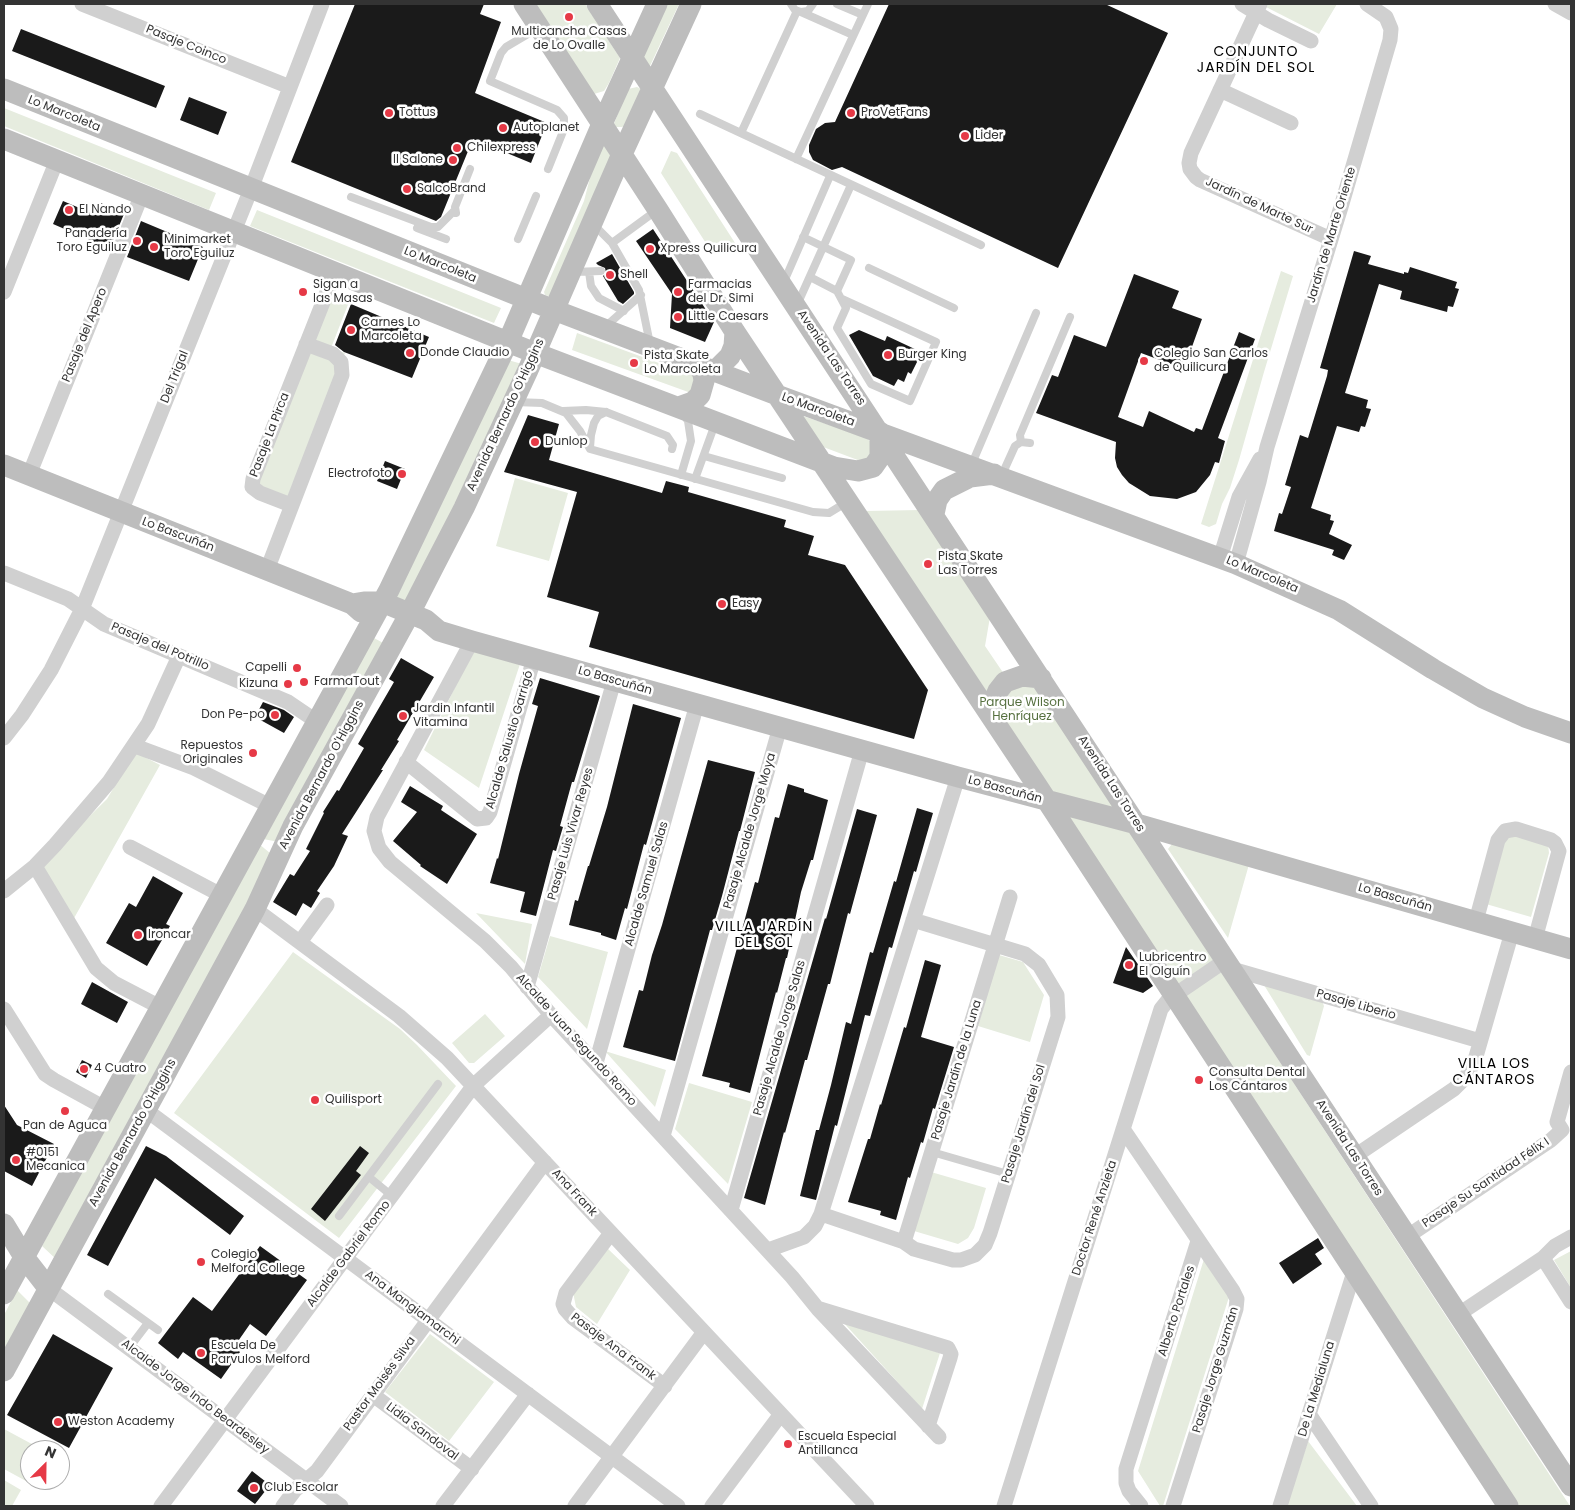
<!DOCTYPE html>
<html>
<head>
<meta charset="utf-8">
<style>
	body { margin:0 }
	#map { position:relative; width:1575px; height:1510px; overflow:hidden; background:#fff; font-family:Poppins,sans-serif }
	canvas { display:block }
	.frame { position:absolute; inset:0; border:5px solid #333; pointer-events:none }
	.north { position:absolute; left:20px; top:1440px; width:50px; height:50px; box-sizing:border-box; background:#fff; border:1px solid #adadad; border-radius:50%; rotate:23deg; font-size:14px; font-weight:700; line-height:20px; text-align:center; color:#333 }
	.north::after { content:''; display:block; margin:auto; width:18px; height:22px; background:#e63946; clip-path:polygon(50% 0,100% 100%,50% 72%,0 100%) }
</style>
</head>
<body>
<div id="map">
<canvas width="1575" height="1510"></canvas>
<div class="frame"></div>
<div class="north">N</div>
</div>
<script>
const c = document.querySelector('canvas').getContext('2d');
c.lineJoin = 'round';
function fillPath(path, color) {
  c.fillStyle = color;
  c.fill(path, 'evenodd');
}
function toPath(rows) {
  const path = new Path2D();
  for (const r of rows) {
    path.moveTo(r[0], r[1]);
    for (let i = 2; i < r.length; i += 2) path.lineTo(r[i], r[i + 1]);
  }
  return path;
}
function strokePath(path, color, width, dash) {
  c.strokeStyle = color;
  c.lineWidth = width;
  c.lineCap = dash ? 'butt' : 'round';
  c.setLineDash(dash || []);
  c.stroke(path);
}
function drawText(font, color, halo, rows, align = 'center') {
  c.font = font + ' Poppins,sans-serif';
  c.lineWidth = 5;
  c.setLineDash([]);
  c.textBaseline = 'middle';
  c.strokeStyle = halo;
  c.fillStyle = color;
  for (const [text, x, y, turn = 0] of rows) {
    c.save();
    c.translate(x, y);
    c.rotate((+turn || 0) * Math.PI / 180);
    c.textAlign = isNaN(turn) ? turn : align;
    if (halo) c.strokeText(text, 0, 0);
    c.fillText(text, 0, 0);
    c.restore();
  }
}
fillPath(toPath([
	[530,4,585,4,620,58,609,83,604,91,594,94],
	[664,4,679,4,649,68,641,54],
	[1268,4,1337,4,1319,34,1266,7],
	[637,87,641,89,625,126,622,127,615,127,613,126,628,89],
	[4,108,216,193,209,210,4,126],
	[604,144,611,157,551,296,548,296,545,295,544,292,584,201,593,166],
	[671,151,677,153,737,246,709,248,661,173],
	[257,210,501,308,494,323,250,226],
	[1281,271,1293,276,1264,372,1239,460,1230,488,1222,504,1216,524,1209,527,1201,524],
	[329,294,349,302,331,348,345,353,287,498,253,485],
	[577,333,697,377,691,393,572,350],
	[508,360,522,364,408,605,393,603],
	[803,416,865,437,871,442,877,451,863,462,818,445],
	[515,478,568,493,549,561,496,546],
	[920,510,990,617,985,646,1004,674,987,692,865,511],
	[374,638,385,644,279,842,263,839],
	[473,651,521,661,479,788,424,750],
	[1031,681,1570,1506,1518,1506,995,709,999,695],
	[135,752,160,765,73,920,40,865,107,799],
	[1515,834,1548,844,1549,853,1531,917,1486,904,1504,840],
	[259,844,270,853,252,898,57,1260,42,1246],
	[1172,844,1250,861,1228,938,1168,849],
	[476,913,532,924,525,964],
	[550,936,608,952,587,1029,538,977],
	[293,952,400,1029,417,1045,456,1086,339,1238,174,1113],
	[999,955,1023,962,1044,995,1030,1042,978,1026],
	[1264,985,1322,1001,1324,1006,1310,1056,1307,1055],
	[485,1014,505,1036,474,1063,469,1063,452,1043],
	[605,1051,666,1070,655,1107],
	[689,1083,752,1102,728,1184,675,1129],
	[931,1172,986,1188,974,1228,968,1238,958,1244,914,1231],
	[607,1248,630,1270,597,1324,576,1307,573,1292],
	[1571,1251,1571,1288,1554,1260],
	[1204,1259,1229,1297,1163,1506,1160,1506,1138,1471],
	[17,1290,31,1304,4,1354,4,1315],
	[843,1322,940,1353,922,1409],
	[430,1334,494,1382,449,1441,385,1392],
	[4,1429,43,1450,30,1450,30,1480,41,1480,37,1487,4,1469],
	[1308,1441,1357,1506,1287,1506],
	[4,1480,21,1490,12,1506,4,1506]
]), '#e6ecdf');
fillPath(toPath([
	[355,4,484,4,480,14,501,22,475,93,547,123,531,163,473,139,441,217,436,221,291,162],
	[889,4,1105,4,1168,33,1058,268,842,167,832,170,813,160,809,152,809,145,816,129,825,123,835,122],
	[21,29,165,86,156,108,12,51],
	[189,97,227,112,218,135,180,120],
	[63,201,96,215,101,203,124,214,109,250,89,243,90,240,53,224],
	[141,221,203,247,189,281,127,257],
	[653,229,714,322,705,342,670,328,672,294,636,241],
	[1354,251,1371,256,1368,264,1404,274,1404,272,1408,273,1410,267,1457,282,1455,288,1459,289,1453,307,1448,306,1447,312,1400,299,1402,291,1379,284,1345,393,1368,400,1366,408,1371,409,1365,427,1361,426,1359,432,1337,426,1311,508,1331,515,1330,520,1334,521,1329,534,1352,545,1344,560,1332,555,1334,550,1274,531,1279,513,1282,514,1291,487,1285,485,1300,435,1308,438,1327,376,1328,370,1320,368],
	[612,254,634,292,634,294,623,304,618,301,603,276,606,273,605,268,598,265,596,263],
	[1134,274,1179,291,1172,308,1202,319,1184,369,1141,353,1118,417,1143,427,1149,411,1194,432,1196,428,1202,430,1239,332,1255,339,1218,438,1225,441,1219,463,1215,462,1210,475,1196,492,1177,499,1150,496,1129,483,1122,475,1117,467,1115,458,1116,442,1036,413,1052,375,1058,377,1074,335,1106,347],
	[351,304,429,337,412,378,344,352,335,345],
	[859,330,885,341,887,336,919,351,915,358,918,360,911,374,908,372,904,382,898,379,894,386,873,376,849,335],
	[528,415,559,424,549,460,662,493,666,481,689,487,688,492,786,520,784,527,814,536,808,555,845,565,928,690,914,739,589,647,599,612,547,597,577,492,504,472],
	[385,461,405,469,397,489,377,481],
	[401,658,434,677,397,740,399,741,381,770,383,770,342,834,348,836,334,866,317,891,320,893,311,908,303,903,296,916,273,902,290,874,294,876,310,851,306,849,324,813,323,812,337,790,339,791,364,748,358,744,394,682,389,679],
	[540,678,600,696,574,782,572,782,560,826,563,827,560,837,556,851,553,850,536,916,520,912,525,892,490,883,497,858,498,859,519,774,538,706,532,704],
	[263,702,284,710,294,717,284,733,255,717],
	[633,704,681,718,646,845,644,844,627,909,625,908,616,940,601,935,601,933,569,925,575,900,578,901,588,866,589,866,607,807],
	[708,760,755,772,740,831,739,831,722,896,712,930,710,930,675,1061,623,1047,639,990,643,991,652,955,662,925],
	[788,784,804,789,804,792,828,800,813,860,811,860,801,892,787,958,786,958,777,993,776,992,750,1093,729,1087,730,1083,702,1076,755,882,758,883,775,817,779,818],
	[410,786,443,806,441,810,477,834,447,884,420,866,421,865,393,841,417,812,401,802],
	[917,808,933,813,926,837,916,872,914,871,892,948,889,947,870,1016,865,1015,837,1126,835,1125,816,1200,800,1196,816,1130,819,1130,831,1085,846,1022,851,1024,870,952,873,953,894,881,896,882],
	[857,809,877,815,850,914,848,913,830,984,828,984,807,1060,805,1060,785,1133,784,1132,765,1205,744,1198,825,918,826,919],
	[153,876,183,893,166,924,170,926,147,966,106,943,129,903,136,907],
	[1126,947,1153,986,1143,993,1113,983],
	[925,960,941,965,921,1037,954,1047,935,1109,933,1108,923,1143,921,1142,910,1178,908,1177,896,1220,880,1215,881,1211,848,1202,868,1139,870,1139,880,1104,881,1105,904,1027,906,1028],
	[92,982,128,1002,117,1023,81,1004],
	[82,1060,92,1065,86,1078,76,1072],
	[4,1105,17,1125,54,1144,32,1186,4,1171],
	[146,1146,166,1156,244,1216,230,1235,155,1178,108,1266,87,1255],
	[360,1146,369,1153,356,1171,361,1175,325,1221,311,1209],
	[1318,1238,1324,1248,1315,1254,1322,1264,1293,1284,1279,1263],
	[260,1246,307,1280,266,1336,250,1324,234,1347,240,1352,221,1379,183,1352,178,1359,158,1343,193,1297,212,1311],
	[53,1334,113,1368,69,1448,7,1415],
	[252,1471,270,1485,255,1504,237,1491]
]), '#1a1a1a');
strokePath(toPath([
	[791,4,795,10,801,12,808,11,813,4],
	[837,4,863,15],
	[801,12,853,35],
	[538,28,506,47,501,53,490,81,557,110,564,118,564,129,548,169],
	[700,114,981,245],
	[741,133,797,11],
	[796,159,868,4],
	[351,197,431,227,438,227,455,210],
	[456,213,455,207,470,169],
	[593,224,612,243,639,290,650,344],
	[417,228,446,239],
	[803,237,851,260,837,291],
	[518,239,536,196],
	[612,243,657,210],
	[869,268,954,308],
	[572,272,601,271],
	[589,272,591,286,599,298,624,311],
	[810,277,837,291,846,308,837,328,871,384,910,401,936,342,842,299],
	[783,284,830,176],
	[797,305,851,185],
	[605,327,641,295],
	[515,402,542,403,566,413,580,431,590,449,813,512,829,513,847,502],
	[563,411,586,410,606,412,667,436,673,445,672,449],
	[1021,442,1020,435,1070,317],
	[590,448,591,435,594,423,598,416,606,412],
	[704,456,782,478],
	[971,466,1036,313],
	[681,475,691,441,688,421,684,415],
	[1001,477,1015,446,1021,442,1030,443],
	[695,479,715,424],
	[932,1152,1008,1174],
	[369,1177,392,1196],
	[339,1216,438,1084],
	[108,1294,158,1330],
	[129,1348,148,1323]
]), '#d0d0d0', 8);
strokePath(toPath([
	[82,4,290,87],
	[1242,4,1268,20,1311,41],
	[1260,4,1191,153,1189,163,1190,169,1196,177,1200,180,1331,239],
	[1555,4,1571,13],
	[1220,90,1291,123],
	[4,292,57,160],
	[29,475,142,194],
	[291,505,260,493,252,487,253,479,335,272],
	[1220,558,1239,497,1260,459],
	[1236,564,1259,482,1267,447,1341,207,1390,40,1391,29,1386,17,1367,4],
	[267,570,342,375,341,362,333,354,306,344],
	[4,573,68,599,104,624,288,702,316,721],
	[472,641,377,817,374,831,379,848,390,862,485,941,511,967,551,1015,792,1277,818,1309,939,1437],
	[4,738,22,715,51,670,82,609,251,189,322,4],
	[135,746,194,768,270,806],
	[406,762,477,819,486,818,490,812,534,658],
	[130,847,221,895],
	[35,866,96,968,114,983,160,1007],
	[4,891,35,866,55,845,109,782,148,724,179,656],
	[255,909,399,1016,447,1058,867,1506],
	[1476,921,1498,840,1505,831,1516,829,1551,840,1555,843,1559,851,1535,939],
	[300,942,327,905],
	[1232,969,1480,1041],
	[527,987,614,681],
	[4,1009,45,1074,54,1080,105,1108],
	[596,1063,697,704],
	[146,1110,678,1506],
	[1123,1129,1233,1291,1237,1299,1236,1309,1173,1506],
	[1562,1130,1557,1122,1571,1072],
	[663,1136,780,727],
	[1355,1156,1454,1089,1466,1077,1475,1060,1512,932],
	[731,1210,862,750],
	[821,1214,904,1242,914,1249,953,1260,961,1260,975,1255,985,1245,990,1233,1058,1017,1057,995,1039,965,1025,954,913,920],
	[611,1233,566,1293,563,1304,565,1309,573,1318,665,1386],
	[1408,1236,1551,1140,1562,1130],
	[904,1242,1010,897],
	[768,1250,804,1237,815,1226,821,1214,958,777],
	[1543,1258,1571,1302],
	[48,1288,341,1506],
	[820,1309,948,1348,951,1354,950,1358,928,1426],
	[1459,1314,1543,1258,1555,1246,1571,1237],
	[373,1395,472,1469],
	[1309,1414,1371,1506],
	[161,1506,474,1085,551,1015],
	[283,1506,295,1490,317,1471,545,1162],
	[443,1506,528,1394],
	[575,1506,704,1332],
	[712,1506,781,1414],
	[1004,1506,1161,1009,1169,999,1226,960],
	[1141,1506,1129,1491,1126,1483,1126,1469,1198,1241],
	[1280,1506,1354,1272]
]), '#d0d0d0', 15);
strokePath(toPath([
	[524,4,658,210,735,332,1036,784,1508,1506],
	[597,4,1571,1486],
	[4,89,554,310,777,395,1236,564,1339,610,1433,669,1483,698,1525,717,1571,733],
	[4,139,535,353,834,467,858,471,873,467,880,457,880,432],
	[715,371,730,356,734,346,735,332],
	[679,407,693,402,700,395,704,381,703,374,698,365],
	[4,465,352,604,361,612],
	[934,514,937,500,944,490,970,477,994,474],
	[352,604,364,602,382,602,426,620,439,631,472,641,958,777,1137,824,1571,949],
	[989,712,998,691,1005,682,1022,676,1041,678],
	[4,1224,24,1257,48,1288],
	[4,1294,389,590,508,342,602,124,657,4],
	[4,1371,255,909,293,826,410,613,434,566,464,508,528,370,622,154,691,4]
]), '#bdbdbd', 21);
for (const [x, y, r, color] of [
	[569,17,5,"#e63946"],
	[389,113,5,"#e63946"],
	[851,113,5,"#e63946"],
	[503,128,5,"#e63946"],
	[965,136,5,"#e63946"],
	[457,148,5,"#e63946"],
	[453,160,5,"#e63946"],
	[407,189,5,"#e63946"],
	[69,210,5,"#e63946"],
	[137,241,5,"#e63946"],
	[154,247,5,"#e63946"],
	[650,249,5,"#e63946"],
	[610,275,5,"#e63946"],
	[303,292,5,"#e63946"],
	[678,292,5,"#e63946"],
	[678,317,5,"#e63946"],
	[351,330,5,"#e63946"],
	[410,353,5,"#e63946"],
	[888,355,5,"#e63946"],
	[1144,361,5,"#e63946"],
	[634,363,5,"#e63946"],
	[535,442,5,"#e63946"],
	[402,474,5,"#e63946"],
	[928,564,5,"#e63946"],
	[722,604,5,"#e63946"],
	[297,668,5,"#e63946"],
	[304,682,5,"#e63946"],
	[288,684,5,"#e63946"],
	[275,715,5,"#e63946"],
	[403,716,5,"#e63946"],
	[253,753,5,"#e63946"],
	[138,935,5,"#e63946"],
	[1129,965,5,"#e63946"],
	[84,1069,5,"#e63946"],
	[1199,1080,5,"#e63946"],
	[315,1100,5,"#e63946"],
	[65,1111,5,"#e63946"],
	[16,1160,5,"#e63946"],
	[201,1262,5,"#e63946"],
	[201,1353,5,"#e63946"],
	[58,1422,5,"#e63946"],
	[788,1444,5,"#e63946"],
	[254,1488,5,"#e63946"]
]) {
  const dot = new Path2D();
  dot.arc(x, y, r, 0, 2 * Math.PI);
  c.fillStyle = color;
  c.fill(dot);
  strokePath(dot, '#fff', 2);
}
drawText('12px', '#333', '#fff', [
	["Multicancha Casas",569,32,"center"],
	["de Lo Ovalle",569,46,"center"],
	["Tottus",399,113],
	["ProVetFans",861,113],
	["Autoplanet",513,128],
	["Lider",975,136],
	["Chilexpress",467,148],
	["Il Salone",443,160,"right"],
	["SalcoBrand",417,189],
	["El Nando",79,210],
	["Panadería",127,234,"right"],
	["Toro Eguiluz",127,248,"right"],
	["Minimarket",164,240],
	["Toro Eguiluz",164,254],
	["Xpress Quilicura",660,249],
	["Shell",620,275],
	["Sigan a",313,285],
	["las Masas",313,299],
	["Farmacias",688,285],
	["del Dr. Simi",688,299],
	["Little Caesars",688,317],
	["Carnes Lo",361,323],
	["Marcoleta",361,337],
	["Donde Claudio",420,353],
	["Colegio San Carlos",1154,354],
	["de Quilicura",1154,368],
	["Burger King",898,355],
	["Pista Skate",644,356],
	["Lo Marcoleta",644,370],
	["Dunlop",545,442],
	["Electrofoto",392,474,"right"],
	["Pista Skate",938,557],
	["Las Torres",938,571],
	["Easy",732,604],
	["Capelli",287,668,"right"],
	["FarmaTout",314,682],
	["Kizuna",278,684,"right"],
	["Jardin Infantil",413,709],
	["Vitamina",413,723],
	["Don Pe-po",265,715,"right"],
	["Repuestos",243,746,"right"],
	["Originales",243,760,"right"],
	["Ironcar",148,935],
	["Lubricentro",1139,958],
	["El Olguín",1139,972],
	["4 Cuatro",94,1069],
	["Consulta Dental",1209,1073],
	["Los Cántaros",1209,1087],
	["Quilisport",325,1100],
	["Pan de Aguca",65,1126,"center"],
	["#0151",26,1153],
	["Mecanica",26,1167],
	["Colegio",211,1255],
	["Melford College",211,1269],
	["Escuela De",211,1346],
	["Parvulos Melford",211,1360],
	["Weston Academy",68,1422],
	["Escuela Especial",798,1437],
	["Antillanca",798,1451],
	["Club Escolar",264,1488]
], 'left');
drawText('12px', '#333', '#fff', [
	["Pasaje Coinco",186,45,22],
	["Lo Marcoleta",64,114,22],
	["Jardín de Marte Sur",1259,206,25],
	["Jardín de Marte Oriente",1332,235,-73],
	["Lo Marcoleta",440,265,22],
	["Pasaje del Apero",85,335,-68],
	["Avenida Las Torres",831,358,56],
	["Del Trigal",175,377,-68],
	["Lo Marcoleta",818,410,20],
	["Avenida Bernardo O'Higgins",506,415,-65],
	["Pasaje La Pirca",270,435,-69],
	["Lo Bascuñán",178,535,21],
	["Lo Marcoleta",1262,575,23],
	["Pasaje del Potrillo",160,647,23],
	["Lo Bascuñán",615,681,16],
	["Alcalde Salustio Garrigó",510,740,-74],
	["Avenida Bernardo O'Higgins",322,775,-62],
	["Avenida Las Torres",1111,784,57],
	["Lo Bascuñán",1005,790,15],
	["Pasaje Alcalde Jorge Moya",750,831,-74],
	["Pasaje Luis Vivar Reyes",571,834,-74],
	["Alcalde Samuel Salas",647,884,-74],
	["Lo Bascuñán",1395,898,16],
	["Pasaje Liberio",1356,1005,16],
	["Pasaje Alcalde Jorge Salas",780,1038,-74],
	["Alcalde Juan Segundo Romo",576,1040,48],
	["Pasaje Jardín de la Luna",957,1070,-73],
	["Pasaje Jardín del Sol",1024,1124,-73],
	["Avenida Bernardo O'Higgins",133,1133,-61],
	["Avenida Las Torres",1349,1148,57],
	["Pasaje Su Santidad Félix I",1486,1183,-34],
	["Ana Frank",574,1193,47],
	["Doctor René Anzieta",1095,1218,-72],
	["Alcalde Gabriel Romo",349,1254,-53],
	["Ana Mangiamarchi",412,1308,37],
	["Alberto Portales",1177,1311,-72],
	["Pasaje Ana Frank",613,1347,37],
	["Pasaje Jorge Guzmán",1216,1370,-73],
	["Pastor Moisés Silva",380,1384,-54],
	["De La Medialuna",1317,1389,-73],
	["Alcalde Jorge Indo Beardesley",195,1397,37],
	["Lidia Sandoval",422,1432,37]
]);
drawText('12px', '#56703f', '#fff', [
	["Parque Wilson",1022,703],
	["Henríquez",1022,717]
]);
c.letterSpacing = '1px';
drawText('14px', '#000', '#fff', [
	["CONJUNTO",1256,52],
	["JARDÍN DEL SOL",1256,68],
	["VILLA JARDÍN",764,927],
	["DEL SOL",764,943],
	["VILLA LOS",1494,1064],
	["CÁNTAROS",1494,1080]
]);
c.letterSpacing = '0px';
</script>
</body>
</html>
